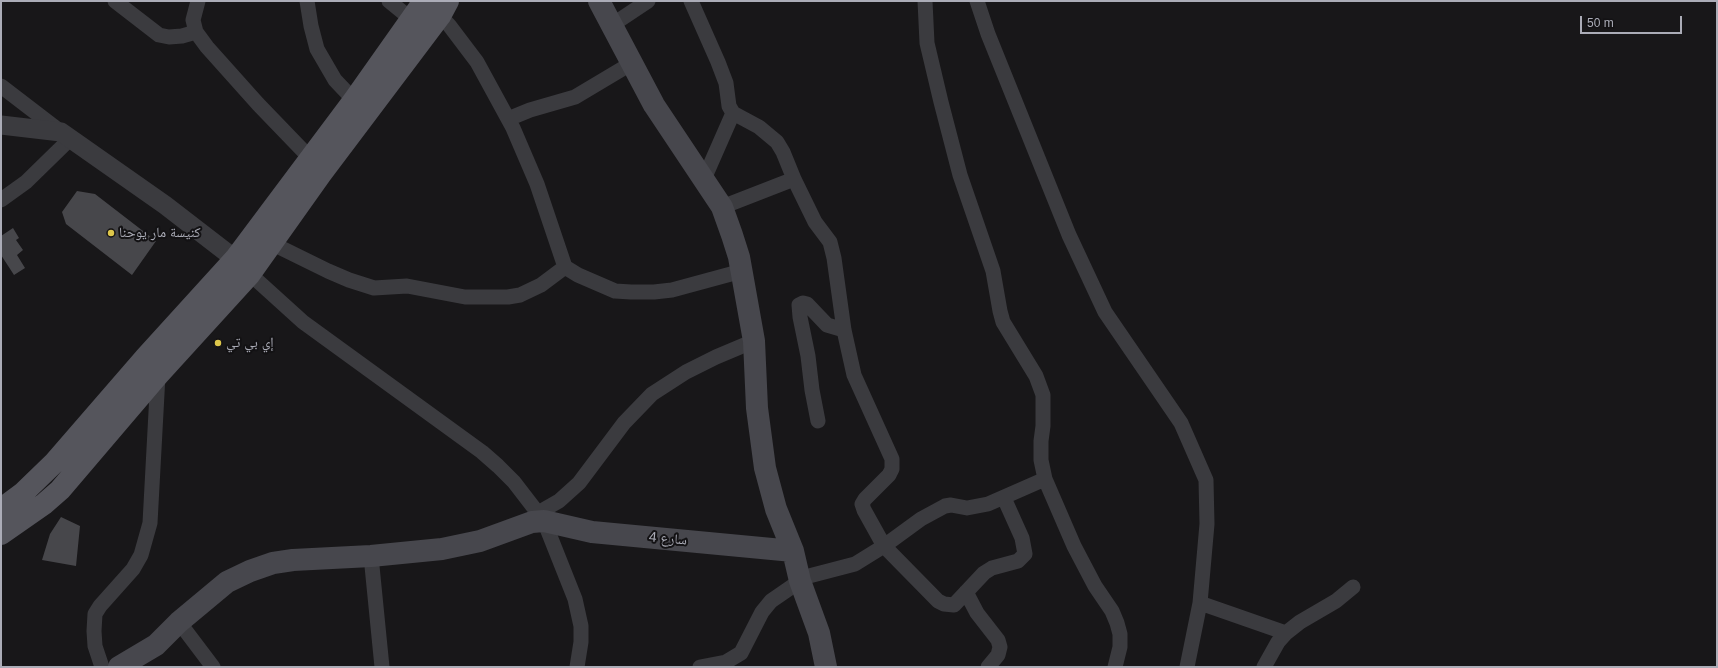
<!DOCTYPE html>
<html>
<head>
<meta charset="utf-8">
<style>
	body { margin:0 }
	#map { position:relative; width:1718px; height:668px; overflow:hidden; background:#181719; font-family:Arial,sans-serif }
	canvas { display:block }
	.frame { position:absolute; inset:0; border:2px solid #abacb7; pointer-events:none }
	.scale { position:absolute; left:1580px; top:16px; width:102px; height:18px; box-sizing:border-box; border:2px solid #abacb7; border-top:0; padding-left:5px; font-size:12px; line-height:14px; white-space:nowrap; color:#abacb7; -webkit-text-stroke:3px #131214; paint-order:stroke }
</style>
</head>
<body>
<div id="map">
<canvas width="1718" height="668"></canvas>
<div class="frame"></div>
<div class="scale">50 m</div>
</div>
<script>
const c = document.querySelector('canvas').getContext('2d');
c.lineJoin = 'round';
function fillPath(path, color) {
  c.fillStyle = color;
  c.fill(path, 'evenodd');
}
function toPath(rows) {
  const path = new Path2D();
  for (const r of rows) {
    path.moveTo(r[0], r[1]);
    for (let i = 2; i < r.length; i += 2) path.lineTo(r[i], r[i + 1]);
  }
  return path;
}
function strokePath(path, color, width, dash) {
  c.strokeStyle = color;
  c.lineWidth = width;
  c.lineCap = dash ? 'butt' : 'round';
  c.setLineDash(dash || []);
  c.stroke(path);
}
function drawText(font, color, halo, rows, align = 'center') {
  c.font = font + ' Arial,"Noto Naskh Arabic",sans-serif';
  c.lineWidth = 4;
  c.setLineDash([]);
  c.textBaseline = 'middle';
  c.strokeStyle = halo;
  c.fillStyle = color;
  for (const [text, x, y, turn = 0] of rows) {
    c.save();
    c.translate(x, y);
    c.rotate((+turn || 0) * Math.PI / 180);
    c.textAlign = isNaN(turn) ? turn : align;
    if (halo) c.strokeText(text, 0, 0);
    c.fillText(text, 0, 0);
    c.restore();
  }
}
fillPath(toPath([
	[77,191,95,194,156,241,132,275,66,224,62,212],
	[13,228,19,238,16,240,23,250,17,255,25,268,14,275,1,255,1,236],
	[61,517,80,526,76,566,42,560,50,534]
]), '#47474b');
strokePath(toPath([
	[115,1,159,35,169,37,182,36,196,32],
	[198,1,193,20,196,32,207,47,258,104,311,159],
	[307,1,311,26,317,49,335,80,354,100],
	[389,1,411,19],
	[691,1,718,62,726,83,729,106,733,113,759,127,777,142,783,152,794,179,815,222,830,242,834,258,844,330,854,375,892,459,892,469,889,475,865,499,862,504,864,510,884,546,938,601,944,604,954,605,984,573,992,568,1018,561,1025,554,1022,538,1004,498],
	[925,1,927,43,941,102,960,175,993,271,1000,311,1003,322,1036,376,1043,395,1043,426,1041,441,1041,460,1045,479,1074,546,1095,586,1112,611,1117,623,1120,634,1120,647,1115,667],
	[977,1,988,34,1069,235,1105,312,1181,423,1206,480,1207,524,1200,603,1187,667],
	[612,25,648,1],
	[1,86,61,132],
	[508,119,530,110,575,97,632,63],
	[704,179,733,113],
	[1,200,26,182,70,139],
	[722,207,794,179],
	[271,243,328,271,349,280,374,288,407,286,465,297,508,297,520,295,541,285,565,267,537,184,513,128,477,62,449,25,440,16],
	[565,267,578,275,615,291,631,292,654,292,672,290,742,271],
	[250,274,303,322,482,452,498,466,514,482,544,521,575,599,581,626,581,642,577,667],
	[818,421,812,390,808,356,800,317,799,305,803,303,807,304,827,325,844,330],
	[538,513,559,501,579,483,624,423,652,394,686,372,716,357,754,341],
	[371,556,382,667],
	[966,592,977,613,998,640,1000,647,998,655,988,667],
	[1200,603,1286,633],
	[179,622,213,667],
	[102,667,95,646,94,631,95,614,100,606,133,569,141,555,150,523,158,375],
	[700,667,726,662,741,653,762,612,771,601,800,581,809,576,855,564,884,546,921,519,945,506,951,505,967,508,988,504,1045,479],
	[1264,667,1278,642,1286,633,1300,622,1336,601,1353,587]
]), '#3b3b3f', 15);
strokePath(toPath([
	[1,125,61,132,165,205,235,259,246,270]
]), '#3b3b3f', 19);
strokePath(toPath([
	[599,1,654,105,722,207,732,235,739,257,754,341,757,408,765,468,776,509,793,551,800,581,819,633,826,667],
	[119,667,156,645,179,622,227,582,250,571,273,563,293,560,371,556,442,549,480,541,532,522,544,521,592,532,793,551]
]), '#47474d', 22);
strokePath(toPath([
	[1,509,23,493,54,463,145,358,235,259,354,100,424,1],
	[1,534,44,504,60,490,158,375,250,274,321,174,440,16,448,1]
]), '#55555c', 22);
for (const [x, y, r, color] of [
	[111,233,4,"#dec74b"],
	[218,343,4,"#dec74b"]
]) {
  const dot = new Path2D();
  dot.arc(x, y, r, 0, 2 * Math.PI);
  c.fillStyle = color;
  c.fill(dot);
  strokePath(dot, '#131214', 1.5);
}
drawText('14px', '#abacb7', '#131214', [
	["كنيسة مار يوحنا",119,233],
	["إي بي تي",226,343]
], 'left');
drawText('14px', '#abacb7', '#131214', [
	["سارع 4",668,539,5]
]);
</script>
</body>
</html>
